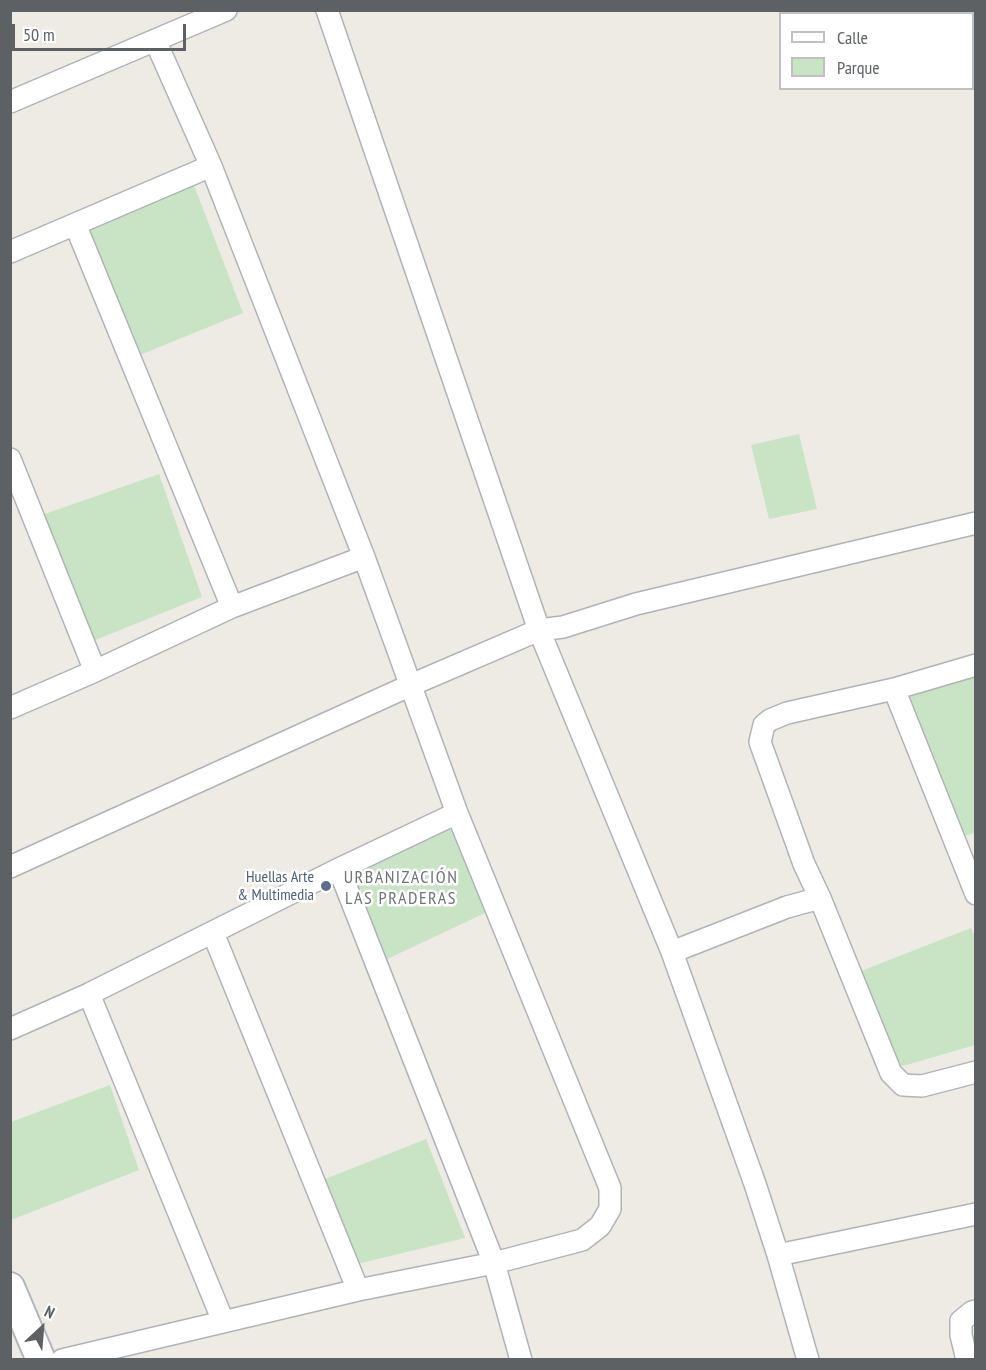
<!DOCTYPE html>
<html>
<head>
<meta charset="utf-8">
<style>
	body { margin:0 }
	#map { position:relative; width:986px; height:1370px; overflow:hidden; background:#eeebe5; font-family:"PT Sans Narrow",sans-serif }
	canvas { display:block }
	.frame { position:absolute; inset:0; border:12px solid #5d6164; pointer-events:none }
	.legend { position:absolute; left:779px; top:12px; width:195px; height:78px; box-sizing:border-box; background:#fff; border:2px solid #bec0c1; margin:0; padding:8px 10px; list-style:none; font-size:18px; color:#5d6164 }
	.legend li { display:flex; align-items:center; gap:12px; height:30px }
	.legend b { width:30px; border:2px solid #bec0c1 }
	.north { position:absolute; left:12px; top:1298px; width:60px; height:60px; -webkit-text-stroke:4px #fff; paint-order:stroke; rotate:26deg; font-size:16px; font-weight:700; line-height:24px; text-align:center; color:#5d6164 }
	.north::after { content:''; display:block; margin:auto; width:21px; height:27px; background:#5d6164; clip-path:polygon(50% 0,100% 100%,50% 72%,0 100%) }
	.scale { position:absolute; left:12px; top:24px; width:174px; height:27px; box-sizing:border-box; border:3px solid #5d6164; border-top:0; padding-left:8px; font-size:18px; line-height:21px; white-space:nowrap; color:#5d6164; -webkit-text-stroke:4px #fff; paint-order:stroke }
</style>
</head>
<body>
<div id="map">
<canvas width="986" height="1370"></canvas>
<div class="frame"></div>
<ul class="legend">
<li><b style="height:8px;background:#fff"></b>Calle</li>
<li><b style="height:16px;background:#c8e4c4"></b>Parque</li>
</ul>
<div class="north">N</div>
<div class="scale">50 m</div>
</div>
<script>
const c = document.querySelector('canvas').getContext('2d');
c.lineJoin = 'round';
function fillPath(path, color) {
  c.fillStyle = color;
  c.fill(path, 'evenodd');
}
function toPath(rows) {
  const path = new Path2D();
  for (const r of rows) {
    path.moveTo(r[0], r[1]);
    for (let i = 2; i < r.length; i += 2) path.lineTo(r[i], r[i + 1]);
  }
  return path;
}
function strokePath(path, color, width, dash) {
  c.strokeStyle = color;
  c.lineWidth = width;
  c.lineCap = dash ? 'butt' : 'round';
  c.setLineDash(dash || []);
  c.stroke(path);
}
function drawText(font, color, halo, rows, align = 'center') {
  c.font = font + ' "PT Sans Narrow",sans-serif';
  c.lineWidth = 5;
  c.setLineDash([]);
  c.textBaseline = 'middle';
  c.strokeStyle = halo;
  c.fillStyle = color;
  for (const [text, x, y, turn = 0] of rows) {
    c.save();
    c.translate(x, y);
    c.rotate((+turn || 0) * Math.PI / 180);
    c.textAlign = isNaN(turn) ? turn : align;
    if (halo) c.strokeText(text, 0, 0);
    c.fillText(text, 0, 0);
    c.restore();
  }
}
fillPath(toPath([
	[192,180,243,313,135,357,87,225],
	[799,434,817,509,769,519,751,445],
	[159,474,202,597,93,641,42,515],
	[975,670,975,833,960,837,904,697],
	[445,826,452,829,485,913,383,961,350,877,354,869],
	[971,928,976,939,975,1045,903,1066,888,1056,861,971],
	[110,1085,139,1170,11,1220,11,1122],
	[426,1139,465,1238,353,1265,320,1181]
]), '#c8e4c4');
const minor = toPath([
	[327,10,539,630,672,952,755,1184,778,1255,808,1360],
	[10,102,226,10],
	[75,224,232,607],
	[10,252,211,166],
	[10,459,95,671],
	[976,665,894,689,787,713,770,720,764,725,760,742,804,864,820,898,891,1073,903,1085,922,1086,976,1072],
	[894,689,976,894],
	[10,708,95,671,232,607,364,557],
	[10,867,411,685,539,630,563,627,636,604,976,523],
	[339,869,494,1263,521,1360],
	[213,933,358,1290],
	[672,952,787,907,820,898],
	[89,994,223,1321],
	[10,1029,89,994,339,869,457,813],
	[778,1255,976,1214],
	[62,1360,358,1290,494,1263,582,1240,600,1226,610,1209,610,1188,457,813,364,557,211,166,155,40],
	[967,1360,961,1335,961,1321,972,1312,976,1311]
]);
const secondary = toPath([
	[10,1287,41,1360]
]);
strokePath(minor, '#b0b3b6', 24);
strokePath(secondary, '#b2b5b9', 32);
strokePath(minor, '#fff', 21);
strokePath(secondary, '#fff', 28);
for (const [x, y, r, color] of [
	[326,886,6,"#5c6f8a"]
]) {
  const dot = new Path2D();
  dot.arc(x, y, r, 0, 2 * Math.PI);
  c.fillStyle = color;
  c.fill(dot);
  strokePath(dot, '#fff', 2);
}
drawText('16px', '#4e5e75', '#fff', [
	["Huellas Arte",314,877],
	["& Multimedia",314,895]
], 'right');
c.letterSpacing = '1.5px';
drawText('18px', '#6e7376', '#fff', [
	["URBANIZACIÓN",401,878],
	["LAS PRADERAS",401,899]
]);
c.letterSpacing = '0px';
</script>
</body>
</html>
